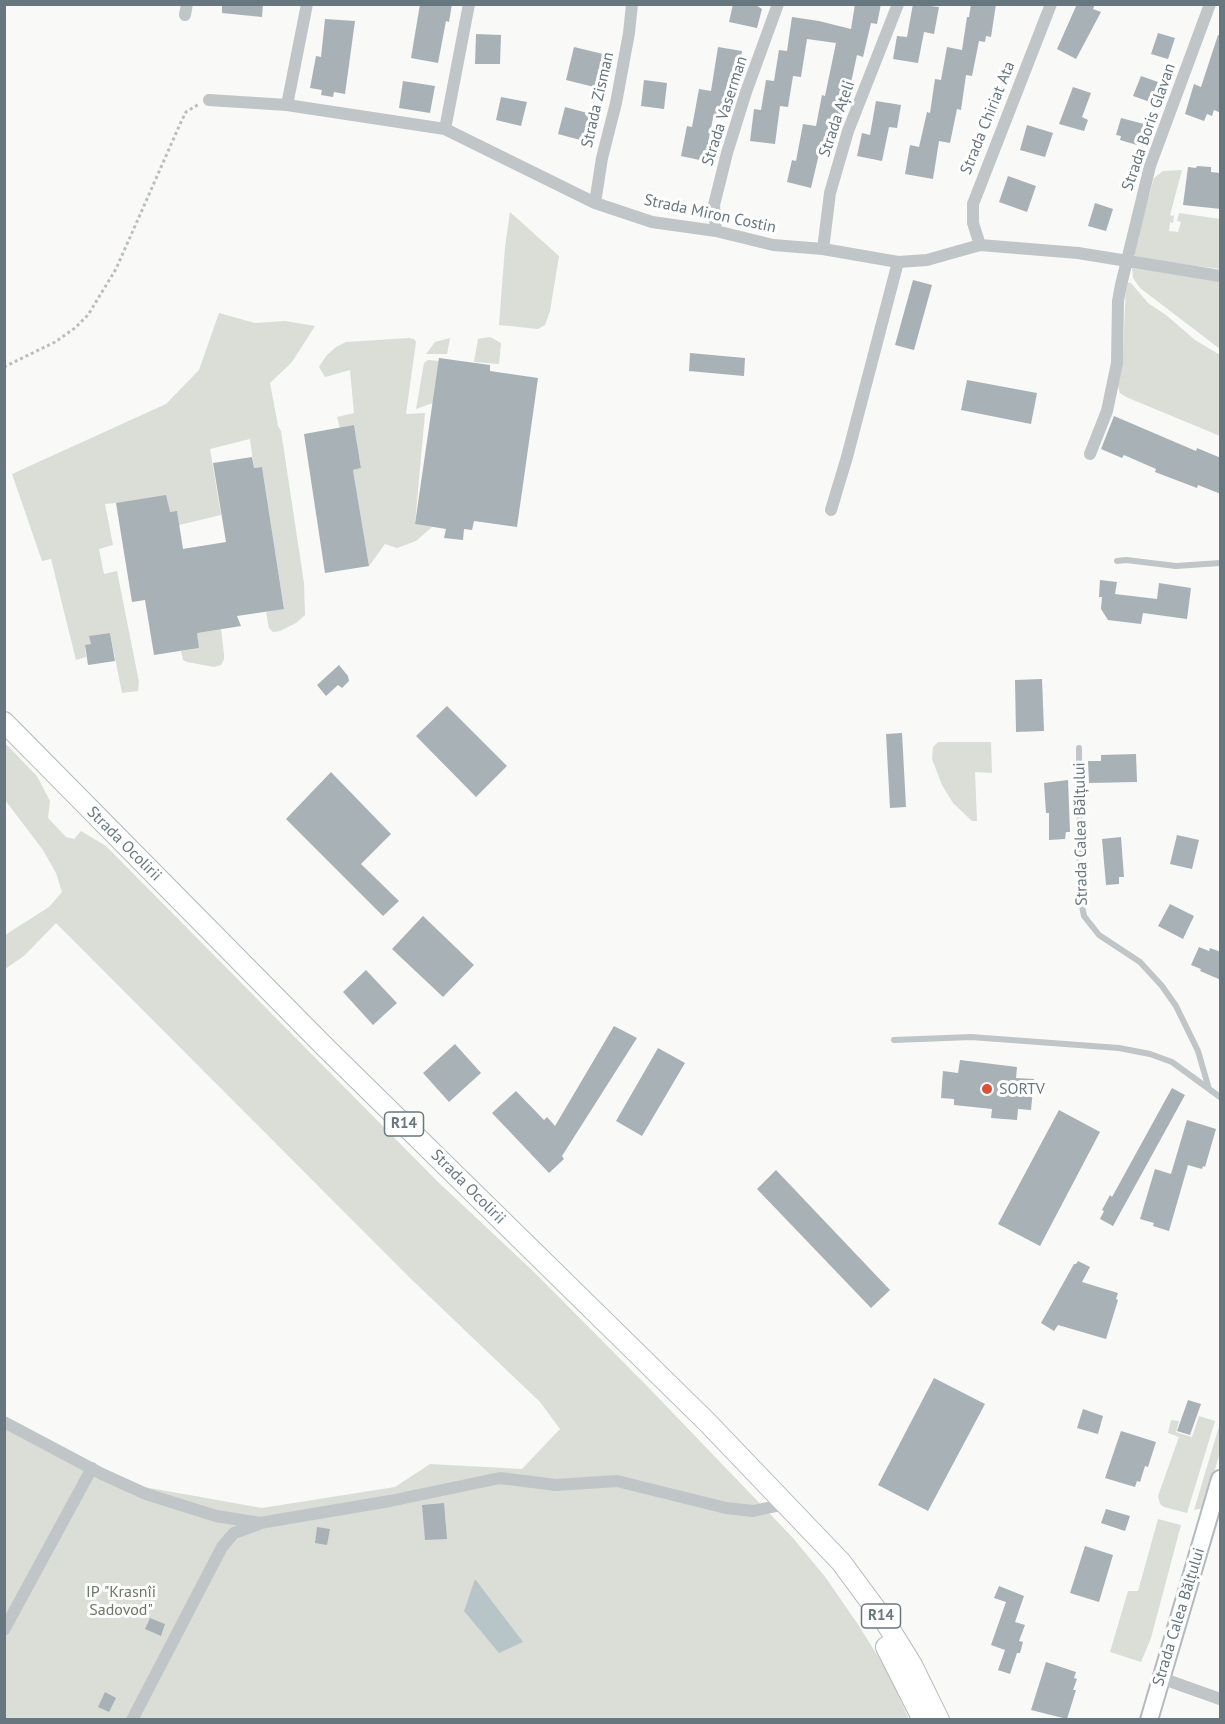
<!DOCTYPE html>
<html>
<head>
<meta charset="utf-8">
<style>
	body { margin:0 }
	#map { position:relative; width:1225px; height:1724px; overflow:hidden; background:#f9f9f7; font-family:"PT Sans",sans-serif }
	canvas { display:block }
	.frame { position:absolute; inset:0; border:6px solid #667780; pointer-events:none }
</style>
</head>
<body>
<div id="map">
<canvas width="1225" height="1724"></canvas>
<div class="frame"></div>
</div>
<script>
const c = document.querySelector('canvas').getContext('2d');
c.lineJoin = 'round';
function fillPath(path, color) {
  c.fillStyle = color;
  c.fill(path, 'evenodd');
}
function toPath(rows) {
  const path = new Path2D();
  for (const r of rows) {
    path.moveTo(r[0], r[1]);
    for (let i = 2; i < r.length; i += 2) path.lineTo(r[i], r[i + 1]);
  }
  return path;
}
function strokePath(path, color, width, dash) {
  c.strokeStyle = color;
  c.lineWidth = width;
  c.lineCap = dash ? 'butt' : 'round';
  c.setLineDash(dash || []);
  c.stroke(path);
}
function drawText(font, color, halo, rows, align = 'center') {
  c.font = font + ' "PT Sans",sans-serif';
  c.lineWidth = 6;
  c.setLineDash([]);
  c.textBaseline = 'middle';
  c.strokeStyle = halo;
  c.fillStyle = color;
  for (const [text, x, y, turn = 0] of rows) {
    c.save();
    c.translate(x, y);
    c.rotate((+turn || 0) * Math.PI / 180);
    c.textAlign = isNaN(turn) ? turn : align;
    if (halo) c.strokeText(text, 0, 0);
    c.fillText(text, 0, 0);
    c.restore();
  }
}
fillPath(toPath([
	[1182,170,1170,215,1174,216,1173,223,1170,222,1169,231,1178,232,1181,222,1177,221,1179,213,1220,219,1220,269,1142,259,1137,258,1133,253,1154,178,1163,171],
	[510,212,559,256,550,311,545,325,538,329,499,325,505,247],
	[1132,268,1220,281,1220,349,1140,288,1133,278],
	[1126,282,1131,283,1148,303,1166,315,1195,340,1220,355,1220,436,1126,397,1120,393,1117,383,1123,355],
	[219,313,255,323,285,321,315,326,292,362,270,383,278,426,281,431,304,583,305,615,296,623,280,631,273,632,269,628,266,612,284,608,262,467,254,468,250,439,210,449,221,515,179,525,177,512,170,512,116,503,105,504,113,545,99,549,104,574,117,571,139,682,138,691,122,693,110,633,90,636,91,644,85,646,86,657,76,660,51,559,42,561,12,474,166,404,199,370],
	[490,337,501,343,499,364,474,362,478,339],
	[409,338,414,339,416,342,406,414,425,413,415,524,432,527,416,541,397,548,385,544,369,566,353,470,361,468,354,425,340,428,337,417,354,413,350,370,325,377,319,367,326,356,336,347,346,342],
	[450,338,447,354,426,354,435,342],
	[428,360,439,361,433,403,416,409,424,363],
	[203,546,221,629,224,654,224,659,221,665,214,667,187,662,183,660,181,651,199,648,183,549],
	[938,742,991,742,992,773,975,772,977,821,972,821,953,803,942,785,932,759,933,747],
	[5,743,37,776,50,801,48,818,66,837,74,839,81,831,106,846,437,1181,534,1272,647,1386,793,1538,826,1578,859,1626,886,1669,909,1719,5,1719,5,1418,133,1485,262,1508,395,1487,430,1464,522,1469,560,1429,540,1402,409,1277,56,923,24,956,5,969,5,935,49,907,62,892,56,873,43,850,5,800],
	[1199,1416,1215,1421,1187,1513,1164,1507,1160,1504,1158,1496,1179,1437,1168,1433,1171,1420,1179,1421,1176,1432,1192,1437],
	[1220,1423,1220,1452,1204,1508,1194,1510],
	[1158,1519,1181,1525,1151,1638,1141,1662,1110,1652,1128,1591,1138,1591]
]), '#daded7');
fillPath(toPath([
	[475,1579,523,1642,499,1653,464,1611]
]), '#b8c5c8');
fillPath(toPath([
	[222,4,263,4,262,17,222,13],
	[420,4,452,4,449,22,446,21,438,63,411,58],
	[733,4,754,4,762,9,757,28,729,22],
	[855,4,881,4,877,24,871,23,863,57,857,55,844,115,839,115,838,122,833,121,827,155,819,154,811,188,787,182,792,160,796,161,803,124,816,126,822,95,825,96,836,43,807,39,801,77,793,76,788,107,780,106,775,144,750,141,754,109,761,110,766,80,774,81,779,50,787,51,792,17,819,21,851,29],
	[913,4,939,7,934,34,924,32,918,63,893,59,897,36,907,37],
	[971,4,996,4,991,37,986,36,985,42,979,41,972,76,966,75,961,110,957,109,950,143,939,141,933,179,905,174,910,145,919,147,927,112,930,113,935,79,941,80,947,47,962,50,967,17,969,17],
	[1077,4,1095,4,1093,9,1101,12,1076,59,1057,49],
	[325,19,355,21,345,94,334,92,333,97,321,95,322,90,310,88,316,56,321,57],
	[1158,33,1175,38,1168,59,1151,54],
	[476,34,501,35,500,64,475,64],
	[1218,35,1221,36,1221,113,1214,110,1212,116,1207,114,1204,121,1185,114,1194,84,1201,87],
	[574,47,603,54,594,87,566,80],
	[718,47,742,51,738,79,729,78,721,120,713,118,708,143,713,144,709,162,681,156,687,126,692,127,699,89,711,91],
	[1141,76,1158,82,1150,102,1133,96],
	[644,80,667,83,664,109,641,106],
	[403,81,435,86,430,113,399,108],
	[1073,87,1091,93,1082,117,1088,120,1084,131,1059,124],
	[501,97,527,102,521,126,496,120],
	[876,101,901,105,897,128,889,127,882,161,857,156,862,133,870,135],
	[565,107,591,114,584,141,558,134],
	[1121,118,1144,124,1137,145,1120,140,1121,136,1116,135],
	[1027,125,1053,133,1045,157,1020,150],
	[1197,166,1211,167,1211,172,1221,173,1221,209,1183,205,1188,167,1196,168],
	[1008,176,1036,186,1027,212,999,202],
	[1095,203,1113,209,1106,231,1088,226],
	[913,280,932,285,914,350,895,345],
	[690,353,745,358,744,376,689,371],
	[439,358,490,365,490,371,538,378,517,527,474,521,472,530,464,529,463,540,444,538,446,529,415,524],
	[967,380,1037,393,1031,424,961,410],
	[1114,416,1196,451,1197,448,1221,458,1221,494,1198,485,1197,488,1155,472,1156,469,1124,455,1122,458,1101,449],
	[354,425,361,468,353,470,369,566,325,573,304,434],
	[252,457,254,468,262,467,284,609,237,616,241,626,197,633,199,648,154,655,145,600,132,602,116,503,166,495,170,512,177,511,183,549,226,542,213,463],
	[1100,580,1117,582,1115,594,1157,599,1159,583,1191,588,1187,619,1143,613,1141,624,1108,620,1101,609,1102,597,1099,597],
	[110,633,115,661,88,665,85,645,91,644,89,636],
	[339,665,348,676,349,681,342,688,338,685,326,696,317,685],
	[1042,679,1044,731,1016,732,1015,680],
	[447,706,507,766,476,797,416,736],
	[902,733,906,807,890,808,886,734],
	[1136,754,1137,782,1089,783,1088,761,1101,761,1101,755],
	[331,772,391,834,361,864,399,901,383,916,286,819],
	[1068,780,1070,832,1066,832,1065,839,1049,840,1049,813,1046,813,1044,783],
	[1177,835,1199,840,1192,869,1170,864],
	[1121,837,1124,877,1119,877,1119,884,1106,885,1102,839],
	[1170,904,1194,916,1183,939,1158,926],
	[423,916,474,965,443,997,392,949],
	[1199,947,1209,951,1210,948,1221,952,1221,980,1200,971,1201,969,1191,965],
	[366,970,397,1003,373,1025,343,992],
	[614,1026,637,1038,562,1156,564,1159,549,1173,492,1113,516,1091,544,1120,547,1117,555,1126],
	[455,1044,481,1073,449,1102,423,1073],
	[658,1048,685,1063,642,1136,616,1121],
	[960,1060,1017,1067,1016,1078,1034,1079,1031,1110,1018,1109,1017,1120,991,1118,992,1109,954,1105,954,1099,941,1098,943,1071,958,1073],
	[1172,1088,1185,1095,1113,1226,1100,1219,1104,1211,1102,1210,1110,1195,1112,1197],
	[1059,1110,1100,1132,1040,1246,998,1224],
	[1187,1120,1216,1129,1205,1167,1203,1166,1202,1169,1188,1165,1169,1231,1153,1226,1154,1223,1140,1219,1155,1169,1171,1174],
	[776,1170,890,1290,871,1308,757,1189],
	[1078,1261,1090,1267,1082,1282,1118,1293,1116,1299,1118,1300,1106,1339,1058,1325,1054,1331,1041,1323,1074,1264,1076,1264],
	[934,1378,985,1404,928,1511,878,1485],
	[1188,1400,1201,1404,1190,1435,1177,1431],
	[1083,1409,1103,1416,1098,1434,1077,1428],
	[1121,1431,1156,1442,1148,1467,1145,1466,1140,1482,1137,1481,1135,1487,1105,1478],
	[444,1503,447,1539,425,1540,422,1505],
	[1106,1509,1130,1516,1125,1531,1101,1523],
	[317,1527,330,1529,327,1545,315,1543],
	[1085,1546,1113,1555,1099,1602,1070,1593],
	[999,1586,1024,1596,1015,1622,1025,1625,1019,1641,1023,1642,1020,1653,1017,1653,1010,1674,998,1670,1005,1650,991,1645,1006,1602,994,1598],
	[150,1618,165,1624,161,1636,145,1629],
	[1046,1662,1076,1672,1074,1678,1077,1679,1073,1690,1076,1690,1067,1719,1031,1710],
	[105,1692,116,1698,109,1712,98,1707]
]), '#a8b1b6');
const secondary = toPath([
	[1149,1720,1220,1479]
]);
const primary = toPath([
	[4,722,325,1047,707,1422,841,1562,886,1623,912,1665,939,1720],
	[886,1647,923,1720]
]);
strokePath(secondary, '#b3b9bd', 20);
strokePath(primary, '#b2b8bb', 22);
strokePath(toPath([
	[4,367,55,342,75,328,88,315,116,269,181,122,186,112,199,104]
]), '#bbbec0', 3, [3, 3]);
strokePath(toPath([
	[1117,561,1126,560,1176,566,1220,563],
	[1079,748,1080,896,1084,916,1099,935,1140,962,1162,986,1176,1006,1198,1051,1209,1089],
	[894,1040,971,1037,1119,1048,1150,1054,1172,1062,1220,1097]
]), '#c0c5c8', 6);
strokePath(toPath([
	[185,15,187,4],
	[209,100,287,105,445,129,595,203,652,222,716,231,773,245,823,249,898,262,927,260,980,245,1078,253,1220,276],
	[287,105,307,4],
	[445,129,469,4],
	[595,203,602,158,616,103,629,33,632,4],
	[716,231,714,205,727,153,746,92,778,4],
	[980,245,973,223,973,204,1051,4],
	[823,249,830,193,848,131,898,4],
	[1090,454,1107,411,1117,363,1118,301,1121,285,1150,166,1210,4],
	[831,510,847,457,898,262],
	[4,1422,102,1474,146,1494,216,1516,260,1523,390,1501,500,1478,556,1485,617,1481,726,1508,753,1511,786,1504],
	[4,1630,92,1468],
	[1161,1678,1220,1699],
	[132,1720,222,1547,234,1533,259,1524]
]), '#c0c5c8', 12);
strokePath(secondary, '#fff', 16);
strokePath(primary, '#fff', 20);
for (const [x, y, r, color] of [
	[987,1089,6,"#d85139"]
]) {
  const dot = new Path2D();
  dot.arc(x, y, r, 0, 2 * Math.PI);
  c.fillStyle = color;
  c.fill(dot);
  strokePath(dot, '#fff', 2);
}
for (const [x, y, w] of [
	[404,1124,39],
	[881,1616,39]
]) {
  const box = new Path2D();
  box.roundRect(x - w / 2, y - 12, w, 24, 4.5);
  c.fillStyle = '#fff';
  c.fill(box);
  strokePath(box, '#667780', 1.5);
}
drawText('bold 15px', '#667780', null, [
	["R14",404,1124],
	["R14",881,1616]
]);
drawText('16px', '#667780', '#fff', [
	["Strada Zisman",598,100,-77],
	["Strada Vaserman",725,111,-72],
	["Strada Chiriat Ata",988,118,-68],
	["Strada Ațeli",837,119,-71],
	["Strada Boris Glavan",1149,127,-71],
	["Strada Miron Costin",710,214,12],
	["Strada Calea Bălțului",1081,834,-91],
	["Strada Ocolirii",124,844,45],
	["Strada Ocolirii",468,1187,45],
	["Strada Calea Bălțului",1179,1617,-73]
]);
drawText('16px', '#667780', '#fff', [
	["SORTV",999,1089]
], 'left');
drawText('16px', '#6a7965', '#fff', [
	["IP \"Krasnîi",121,1592],
	["Sadovod\"",121,1610]
]);
</script>
</body>
</html>
